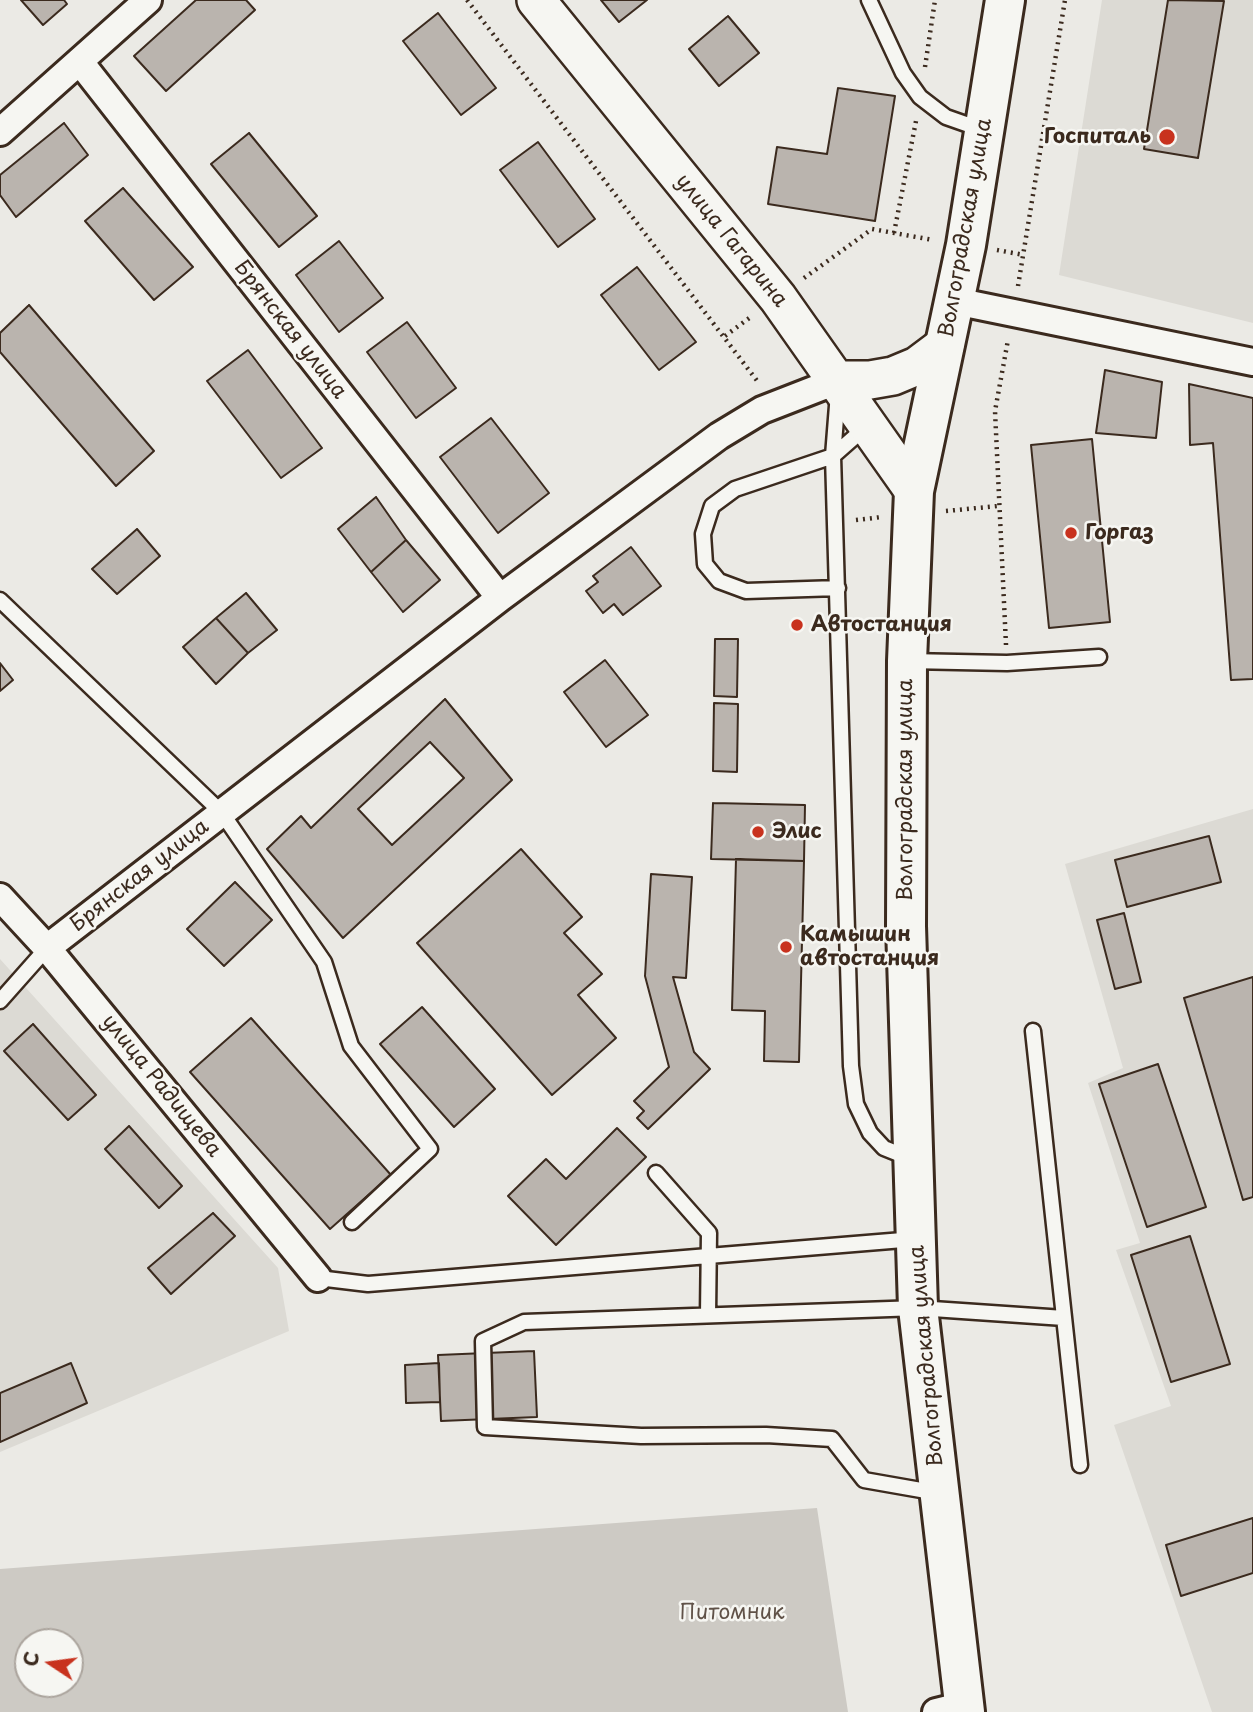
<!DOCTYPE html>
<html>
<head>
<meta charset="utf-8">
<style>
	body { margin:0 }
	#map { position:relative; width:1253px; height:1712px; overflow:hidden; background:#ebeae5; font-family:"Playpen Sans",sans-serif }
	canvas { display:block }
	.north { position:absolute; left:14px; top:1628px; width:70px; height:70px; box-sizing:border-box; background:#f6f6f2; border:2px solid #aba49d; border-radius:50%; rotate:283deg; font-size:19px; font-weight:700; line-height:28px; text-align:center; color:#3b2a1e }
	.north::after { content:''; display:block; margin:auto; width:24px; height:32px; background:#c8321e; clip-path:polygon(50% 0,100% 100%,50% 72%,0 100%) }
</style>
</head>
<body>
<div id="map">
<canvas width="1253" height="1712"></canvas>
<div class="north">С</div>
</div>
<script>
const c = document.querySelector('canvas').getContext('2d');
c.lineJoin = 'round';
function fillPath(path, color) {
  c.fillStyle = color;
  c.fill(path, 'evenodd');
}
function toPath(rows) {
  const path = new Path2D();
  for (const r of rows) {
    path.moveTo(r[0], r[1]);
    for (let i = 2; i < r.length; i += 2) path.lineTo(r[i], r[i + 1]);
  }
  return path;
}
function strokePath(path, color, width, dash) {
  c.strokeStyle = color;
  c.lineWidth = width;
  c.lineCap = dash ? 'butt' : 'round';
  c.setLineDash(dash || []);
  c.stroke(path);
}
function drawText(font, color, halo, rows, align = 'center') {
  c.font = font + ' "Playpen Sans",sans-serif';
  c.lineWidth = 5;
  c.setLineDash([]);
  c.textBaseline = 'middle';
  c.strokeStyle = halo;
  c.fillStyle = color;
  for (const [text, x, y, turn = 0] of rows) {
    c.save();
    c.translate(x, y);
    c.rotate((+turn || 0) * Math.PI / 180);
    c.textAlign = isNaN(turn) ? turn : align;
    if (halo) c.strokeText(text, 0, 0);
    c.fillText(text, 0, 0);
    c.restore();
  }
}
fillPath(toPath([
	[1102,0,1253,0,1253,323,1059,275],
	[1253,809,1253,1712,1212,1712,1114,1425,1171,1406,1116,1250,1140,1243,1088,1083,1123,1068,1065,864],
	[0,959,278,1268,289,1331,0,1452]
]), '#dcdad4');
fillPath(toPath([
	[817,1508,848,1712,0,1712,0,1569],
	[28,1642,70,1642,70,1684,28,1684]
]), '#cdcac4');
const building = toPath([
	[21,0,64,0,67,4,43,25,21,0],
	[196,0,246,0,255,10,166,91,134,56,196,0],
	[601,0,647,0,619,22,601,0],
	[1168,0,1224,1,1198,158,1144,149,1168,0],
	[438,13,496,88,461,115,403,41,438,13],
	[728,16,759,53,719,86,689,49,728,16],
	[838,88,895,96,875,221,768,204,777,147,827,154,838,88],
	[64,123,88,155,16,217,0,195,0,175,64,123],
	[249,133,317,216,279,247,211,164,249,133],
	[538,142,595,219,558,247,500,170,538,142],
	[123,188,193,267,154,300,85,221,123,188],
	[339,241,383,298,339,332,296,275,339,241],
	[637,267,696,342,659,370,601,295,637,267],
	[29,305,154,451,116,486,0,352,0,333,29,305],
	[407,322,456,388,416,418,367,352,407,322],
	[248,350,322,448,281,478,207,381,248,350],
	[1105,370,1162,382,1156,438,1096,433,1105,370],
	[1189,384,1253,398,1253,679,1231,680,1213,443,1190,445,1189,384],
	[491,418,549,493,498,533,440,457,491,418],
	[1092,439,1110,622,1049,628,1031,445,1092,439],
	[376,497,406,540,371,572,338,529,376,497],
	[137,529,160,556,117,594,92,569,137,529],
	[406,540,440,580,403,612,371,572,406,540],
	[631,547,661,586,623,615,614,604,603,613,586,591,598,582,593,576,631,547],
	[246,593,277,630,248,653,216,618,246,593],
	[216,618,248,653,216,684,183,647,216,618],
	[715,639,738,639,737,697,714,696,715,639],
	[605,660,648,715,606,747,564,692,605,660],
	[0,663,13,680,0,691,0,663],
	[445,699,512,780,343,938,267,849,301,816,311,828,445,699],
	[714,703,738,704,737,772,713,771,714,703],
	[430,742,464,778,392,845,358,809,430,742],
	[713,803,805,805,804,861,711,859,713,803],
	[1209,836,1221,882,1127,907,1115,860,1209,836],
	[521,849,582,917,564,933,602,974,578,995,616,1038,552,1095,417,943,521,849],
	[736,859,804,861,799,1062,764,1061,765,1011,732,1010,736,859],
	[651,874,692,877,686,978,673,977,694,1052,710,1069,648,1129,637,1118,644,1111,634,1101,669,1067,645,976,651,874],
	[235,882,272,920,224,966,187,929,235,882],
	[1124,913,1141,982,1115,989,1097,920,1124,913],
	[1253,977,1253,1197,1243,1200,1184,998,1253,977],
	[422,1007,495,1089,454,1127,380,1044,422,1007],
	[251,1018,391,1175,330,1229,190,1072,251,1018],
	[33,1024,96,1095,68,1120,4,1051,33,1024],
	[1158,1064,1206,1207,1147,1227,1099,1084,1158,1064],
	[129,1126,182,1186,159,1208,105,1149,129,1126],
	[617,1128,646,1157,556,1245,508,1196,546,1159,566,1179,617,1128],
	[213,1213,235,1236,171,1294,148,1268,213,1213],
	[1190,1236,1230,1364,1171,1382,1131,1255,1190,1236],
	[534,1351,537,1417,441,1421,438,1355,534,1351],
	[71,1363,87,1403,0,1442,0,1393,71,1363],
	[439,1363,440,1402,406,1403,405,1365,439,1363],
	[1253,1518,1253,1573,1181,1596,1166,1545,1253,1518]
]);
fillPath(building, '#bab4ae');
strokePath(building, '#3b2a1e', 2);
const lane = toPath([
	[869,0,903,73,920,97,946,117,983,130],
	[838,393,833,456,851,1066,856,1104,870,1133,884,1148,909,1158],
	[838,588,746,591,719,581,705,564,703,534,712,506,735,489,833,456,867,426],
	[0,600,222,813,324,962,351,1046,430,1149,352,1222],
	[908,661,1007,663,1099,657],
	[0,1001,47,948],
	[1033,1031,1080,1465],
	[656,1173,709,1233,708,1315],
	[318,1278,368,1284,915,1239],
	[938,1493,864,1480,832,1439,766,1435,641,1436,485,1427,483,1341,524,1322,918,1308,1064,1318]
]);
const street = toPath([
	[80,62,500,598],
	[0,132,148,0],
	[955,301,1253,362],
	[0,897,47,948,318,1278],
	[47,948,500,598,719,436,762,410,839,380],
	[936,1712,964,1705]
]);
const secondary = toPath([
	[536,0,778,298,914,491],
	[839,380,870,380,893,376,917,366,945,345]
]);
const primary = toPath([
	[965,1712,918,1308,906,926,907,661,914,491,966,245,1005,0]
]);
strokePath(lane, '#3b2a1e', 19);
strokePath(street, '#3b2a1e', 32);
strokePath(secondary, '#3b2a1e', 42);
strokePath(primary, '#3b2a1e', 44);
strokePath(toPath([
	[467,0,758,382],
	[925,67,935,0],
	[894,233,916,121],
	[997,250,1024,255],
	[804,278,872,229,933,240],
	[1018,286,1065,0],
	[725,336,752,316],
	[946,511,998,506],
	[856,520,882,517],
	[1006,645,995,411,1008,340]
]), '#3b2a1e', 4.5, [2, 5]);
strokePath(lane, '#f6f6f2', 14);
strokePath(street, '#f6f6f2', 26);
strokePath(secondary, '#f6f6f2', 37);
strokePath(primary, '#f6f6f2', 38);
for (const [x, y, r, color] of [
	[1167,137,9,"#c8321e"],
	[1071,533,7,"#c8321e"],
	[797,625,7,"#c8321e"],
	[758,832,7,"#c8321e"],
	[786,947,7,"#c8321e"]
]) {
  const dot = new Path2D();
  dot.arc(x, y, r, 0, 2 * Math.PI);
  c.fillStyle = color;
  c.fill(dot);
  strokePath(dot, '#f6f6f2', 2.5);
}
drawText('bold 21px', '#3b2a1e', '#f6f6f2', [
	["Госпиталь",1151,137,"right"],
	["Горгаз",1085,533],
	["Автостанция",811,625],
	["Элис",772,832],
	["Камышин",800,935],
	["автостанция",800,959]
], 'left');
drawText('21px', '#3b2a1e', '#f6f6f2', [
	["Волгоградская улица",966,228,-80],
	["улица Гагарина",731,241,51],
	["Брянская улица",290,330,52],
	["Волгоградская улица",906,790,-90],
	["Брянская улица",140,876,-38],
	["улица Радищева",161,1086,51],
	["Волгоградская улица",927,1356,-95]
]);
drawText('21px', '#605248', '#f6f6f2', [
	["Питомник",732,1613]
]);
</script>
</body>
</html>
